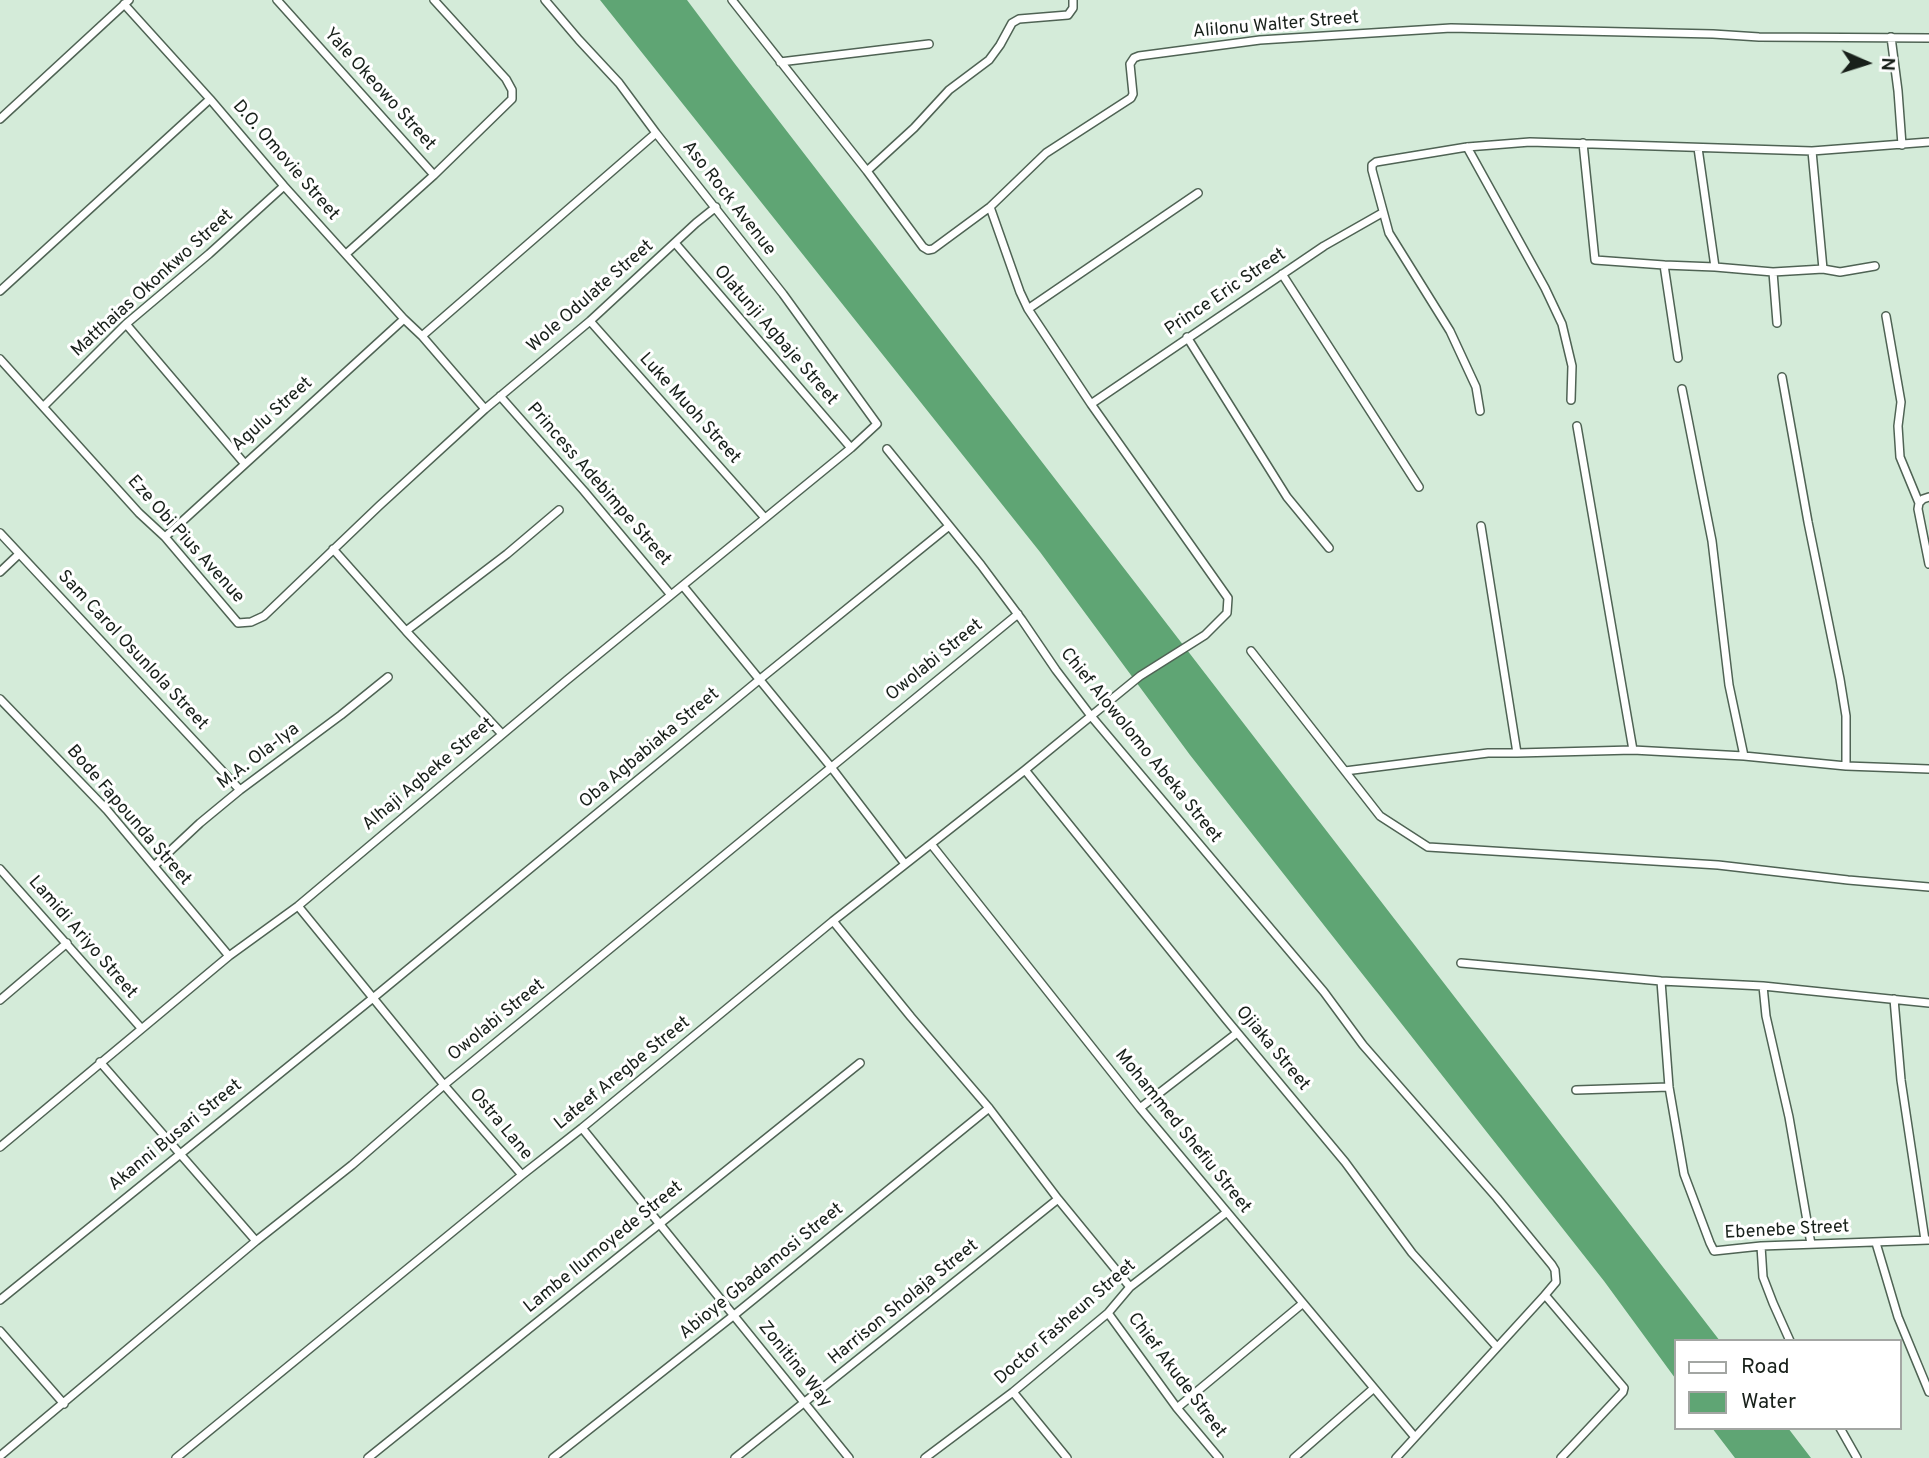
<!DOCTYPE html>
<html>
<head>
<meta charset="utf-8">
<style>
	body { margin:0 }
	#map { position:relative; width:1929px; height:1458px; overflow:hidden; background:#d4ebd9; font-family:Overpass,sans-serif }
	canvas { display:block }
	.legend { position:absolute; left:1674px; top:1339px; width:228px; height:91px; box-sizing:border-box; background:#fff; border:2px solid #a3a6a3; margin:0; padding:9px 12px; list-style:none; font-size:21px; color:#18201a }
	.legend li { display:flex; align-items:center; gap:14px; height:35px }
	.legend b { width:35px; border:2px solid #a3a6a3 }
	.north { position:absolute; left:1831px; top:28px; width:70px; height:70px; -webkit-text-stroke:5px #fff; paint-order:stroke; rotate:93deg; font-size:19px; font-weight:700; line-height:28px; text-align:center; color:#18201a }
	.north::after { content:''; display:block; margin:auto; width:24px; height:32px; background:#18201a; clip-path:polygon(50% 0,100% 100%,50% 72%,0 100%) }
</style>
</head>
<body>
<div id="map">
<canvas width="1929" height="1458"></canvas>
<ul class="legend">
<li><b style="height:9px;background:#fff"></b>Road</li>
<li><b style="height:19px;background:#5fa574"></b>Water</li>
</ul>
<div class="north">N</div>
</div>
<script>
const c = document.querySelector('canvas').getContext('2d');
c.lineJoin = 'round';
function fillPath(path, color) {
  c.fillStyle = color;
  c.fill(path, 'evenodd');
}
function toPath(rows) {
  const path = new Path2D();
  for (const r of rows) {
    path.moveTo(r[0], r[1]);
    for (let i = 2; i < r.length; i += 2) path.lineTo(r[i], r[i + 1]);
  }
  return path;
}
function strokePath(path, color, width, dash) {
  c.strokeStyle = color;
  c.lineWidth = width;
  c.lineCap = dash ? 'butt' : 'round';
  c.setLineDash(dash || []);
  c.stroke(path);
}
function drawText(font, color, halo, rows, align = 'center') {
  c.font = font + ' Overpass,sans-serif';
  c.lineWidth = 6;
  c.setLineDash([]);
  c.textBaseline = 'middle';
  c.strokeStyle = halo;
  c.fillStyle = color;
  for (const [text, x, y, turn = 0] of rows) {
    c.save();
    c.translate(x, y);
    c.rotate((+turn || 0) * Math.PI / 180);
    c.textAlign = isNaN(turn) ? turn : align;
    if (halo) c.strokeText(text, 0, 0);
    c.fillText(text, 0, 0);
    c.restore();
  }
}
fillPath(toPath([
	[600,0,687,0,735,64,1720,1341,1675,1341,1675,1378,1604,1281,1190,755,1040,552],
	[1712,1428,1788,1428,1811,1458,1735,1458]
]), '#5fa574');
const street = toPath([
	[277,0,434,175,346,254],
	[732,0,867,171,923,247,928,250,933,249,990,207,1046,153,1131,98,1133,94,1130,64,1134,58,1139,56,1260,40,1451,28,1713,34,1759,37,1929,38],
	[124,4,210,99,284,186,404,319,422,336,485,409],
	[1891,37,1898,91,1902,145],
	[780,62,929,44],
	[0,119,129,0],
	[1583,143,1595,260,1664,265],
	[1467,147,1545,288,1562,324,1572,366,1571,400],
	[1812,151,1823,269],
	[867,171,914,128,949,90,989,60,1000,45,1012,23,1019,19,1068,15,1073,8,1073,0],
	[434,175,512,99,512,90,506,79,434,0],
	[675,243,851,448],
	[1715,267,1773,272,1823,269,1840,272,1875,266],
	[1773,272,1777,323],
	[1282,274,1419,487],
	[0,291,210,99],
	[1028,309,1198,193],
	[1886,316,1901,402,1898,426,1900,457,1919,503],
	[590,321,765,518],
	[126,324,244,463],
	[422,336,656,133],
	[1187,337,1287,497,1329,548],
	[1678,358,1664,265,1715,267,1698,148],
	[0,359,139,513,165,537,238,623,251,622,264,616,379,506,485,409,590,321,696,223,716,207],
	[1782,377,1808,522,1840,679,1846,716,1846,766],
	[1682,389,1712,541,1729,685,1744,756],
	[500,396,584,491,671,595],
	[1091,404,1324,246,1382,213],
	[44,406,126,324,209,254,284,186],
	[1480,411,1476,387,1450,331,1389,233,1372,170,1372,165,1376,162,1467,147,1530,142,1812,151,1929,142],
	[1577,426,1633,750],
	[887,449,981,565,1022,620,1056,670,1091,716,1324,992,1363,1045,1497,1198,1552,1265,1555,1270,1556,1282,1545,1295],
	[1929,497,1923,499,1919,503,1918,509,1929,564],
	[1481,526,1517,753,1633,750,1744,756,1846,766,1929,769],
	[0,533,240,790],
	[165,537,404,319],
	[333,549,406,631,502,734],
	[0,572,19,554],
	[683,586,831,767,905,864],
	[406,631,507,554,559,510],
	[1251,651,1380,816,1428,847,1718,865,1848,880,1929,887],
	[0,699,107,810,229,956],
	[1025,770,1225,1018,1345,1162,1412,1253,1497,1347],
	[1345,771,1488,753,1517,753],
	[931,844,1140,1108,1414,1436],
	[154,866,200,823,240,790,341,715,388,677],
	[0,869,141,1028],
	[298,906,444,1085,522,1175],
	[833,921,911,1017,989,1108,1058,1199,1130,1287],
	[1461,963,1661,981,1763,986,1929,1003],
	[1661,981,1669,1087,1684,1174,1710,1243,1714,1251,1761,1246,1929,1240],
	[1763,986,1766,1016,1789,1117,1811,1244],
	[1894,999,1901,1080,1925,1240],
	[0,1000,67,943],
	[100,1062,256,1241],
	[1576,1090,1669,1087],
	[1140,1108,1237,1033],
	[582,1128,849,1458],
	[0,1147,229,956,298,906,567,680,851,448,877,424,783,294,656,133,619,83,579,40,545,0],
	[1876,1243,1898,1317,1929,1392],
	[1761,1246,1763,1277,1773,1303,1790,1341],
	[0,1300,373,998,759,680,949,526],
	[1108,1313,1177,1408,1219,1458],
	[0,1331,64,1404],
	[1013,1392,1067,1458],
	[1177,1408,1302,1304],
	[1840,1428,1857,1458],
	[0,1456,256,1241,352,1165,444,1085,1018,614],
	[176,1458,522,1175,582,1128,833,921,1025,770,1140,676,1205,635,1227,613,1228,598,1091,404,1028,309,1020,292,990,207],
	[368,1458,860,1063],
	[553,1458,733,1316,989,1108],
	[735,1458,1058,1199],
	[925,1458,1013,1392,1108,1313,1130,1287,1227,1212],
	[1294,1458,1374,1388],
	[1396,1458,1545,1295,1624,1388,1623,1392,1561,1458]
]);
strokePath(street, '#4f6354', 10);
strokePath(street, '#fff', 7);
drawText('18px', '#18201a', '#fff', [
	["Alilonu Walter Street",1276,26,-5],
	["Yale Okeowo Street",379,90,48],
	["D.O. Omovie Street",285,161,49],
	["Aso Rock Avenue",728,199,52],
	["Matthaias Okonkwo Street",153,284,-42],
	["Prince Eric Street",1226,293,-34],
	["Wole Odulate Street",591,297,-41],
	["Olatunji Agbaje Street",775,336,49],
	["Luke Muoh Street",689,409,48],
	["Agulu Street",273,415,-42],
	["Princess Adebimpe Street",598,485,49],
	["Eze Obi Pius Avenue",185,540,48],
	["Sam Carol Osunlola Street",132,651,47],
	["Owolabi Street",935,661,-39],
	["Chief Alowolomo Abeka Street",1140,746,51],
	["Oba Agbabiaka Street",650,749,-40],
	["M.A. Ola-Iya",259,757,-37],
	["Alhaji Agbeke Street",429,775,-40],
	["Bode Fapounda Street",128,816,49],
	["Lamidi Ariyo Street",82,938,49],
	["Owolabi Street",497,1021,-39],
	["Ojiaka Street",1272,1049,50],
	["Lateef Aregbe Street",623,1074,-39],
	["Ostra Lane",500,1125,50],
	["Mohammed Shefiu Street",1182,1132,51],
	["Akanni Busari Street",176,1136,-39],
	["Ebenebe Street",1787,1231,-3],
	["Lambe Ilumoyede Street",604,1248,-39],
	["Abioye Gbadamosi Street",762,1272,-39],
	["Harrison Sholaja Street",904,1303,-39],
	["Doctor Fasheun Street",1066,1323,-41],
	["Zonitina Way",794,1365,51],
	["Chief Akude Street",1176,1376,53]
]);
</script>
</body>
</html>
